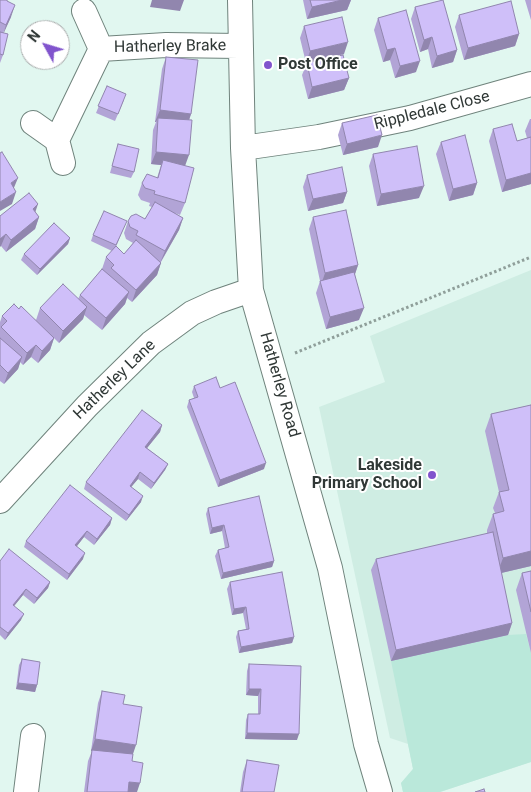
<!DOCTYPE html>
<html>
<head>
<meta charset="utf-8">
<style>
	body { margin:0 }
	#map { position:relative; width:531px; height:792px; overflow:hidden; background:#e1f7f0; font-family:Roboto,sans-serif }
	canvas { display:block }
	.north { position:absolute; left:20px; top:20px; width:50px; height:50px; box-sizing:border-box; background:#fff; border:1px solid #acafaf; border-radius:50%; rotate:309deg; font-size:14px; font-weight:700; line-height:20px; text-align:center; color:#303836 }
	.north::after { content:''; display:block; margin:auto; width:18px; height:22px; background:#8154cd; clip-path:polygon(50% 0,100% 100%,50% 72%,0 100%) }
</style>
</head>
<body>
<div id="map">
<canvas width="531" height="792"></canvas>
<div class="north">N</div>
</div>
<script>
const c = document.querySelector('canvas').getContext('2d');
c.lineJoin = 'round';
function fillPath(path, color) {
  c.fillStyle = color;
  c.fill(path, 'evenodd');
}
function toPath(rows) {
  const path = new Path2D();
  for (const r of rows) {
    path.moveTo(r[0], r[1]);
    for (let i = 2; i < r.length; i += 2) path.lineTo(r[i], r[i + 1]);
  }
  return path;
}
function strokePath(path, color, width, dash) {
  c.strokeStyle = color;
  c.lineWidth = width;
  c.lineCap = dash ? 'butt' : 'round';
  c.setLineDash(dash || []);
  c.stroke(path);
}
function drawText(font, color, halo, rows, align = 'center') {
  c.font = font + ' Roboto,sans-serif';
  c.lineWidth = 4;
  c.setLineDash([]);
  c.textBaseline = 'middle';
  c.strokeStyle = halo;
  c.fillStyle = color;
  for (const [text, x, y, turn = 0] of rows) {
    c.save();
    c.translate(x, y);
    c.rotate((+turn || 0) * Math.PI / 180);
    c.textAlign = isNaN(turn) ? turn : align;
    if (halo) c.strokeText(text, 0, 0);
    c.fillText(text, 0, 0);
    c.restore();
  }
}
fillPath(toPath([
	[531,270,531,762,440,792,403,792,401,783,413,769,408,744,390,738,319,407,385,382,370,336]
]), '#cfede3');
fillPath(toPath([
	[526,634,531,653,531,762,440,792,403,792,401,783,413,769,391,661,508,635]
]), '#bae8da');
const minor = toPath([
	[240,0,243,148,251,290,330,568,366,744,380,792],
	[101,49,166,45,239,46],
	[33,123,57,140,63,163],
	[57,140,101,49,84,11],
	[243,148,319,137,410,118,531,84],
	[0,501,87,406,151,343,192,313,216,302,251,290],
	[26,792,33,736]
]);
strokePath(minor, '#6f837c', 26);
strokePath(toPath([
	[295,353,531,257]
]), '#8f9f9a', 3, [2.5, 2.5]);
strokePath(minor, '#fff', 24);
fillPath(toPath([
	[0,0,7,1,11,17,3,33,3,55,0,63],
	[303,0,351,0,347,10,307,19],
	[525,0,531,0,531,20],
	[415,7,457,50,453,62,432,68,428,49,420,52,411,19],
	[459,15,519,34,515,46,464,60,455,27],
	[378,18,416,72,395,78,390,60,383,62,374,30],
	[304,26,344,54,306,63,300,38],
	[166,57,191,114,189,120,185,166,185,203,180,215,175,213,183,218,179,230,161,262,157,275,132,302,127,298,125,304,102,330,84,315,83,319,59,343,54,338,50,350,38,363,31,357,23,365,20,362,18,369,4,384,0,381,0,322,2,316,19,309,36,320,40,308,78,299,80,295,102,269,106,257,112,251,91,241,93,235,124,227,116,247,124,254,133,243,126,239,124,233,128,221,145,219,152,207,149,206,150,203,141,200,138,195,142,183,157,178,161,165,151,164,153,130,156,122,155,122,162,69],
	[307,63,349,78,344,90,308,99,302,75],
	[107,86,124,100,115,121,96,113],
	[530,119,531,119,531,184,502,192,489,141,493,129,517,141,527,138,525,131],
	[342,123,378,147,343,155,338,135],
	[441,142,477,183,473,195,449,201,436,154],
	[118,144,134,172,131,178,110,173],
	[373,154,419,198,377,206,369,166],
	[307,175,347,192,343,203,308,211,303,187],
	[35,212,39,217,35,229,6,252,1,246,0,216],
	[313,217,358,265,355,274,359,320,326,329,316,293,320,281,309,229],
	[70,238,68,244,37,275,21,260,24,254],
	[194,386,220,388,264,469,218,487,187,407,189,400,194,398,192,392],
	[531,405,531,566,501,573,512,623,508,635,391,661,371,570,376,559,487,534,487,530,493,514,495,513,493,508,499,492,485,431,491,414],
	[162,425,160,432,147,448,168,464,165,470,151,489,138,479,131,487,141,502,126,521,84,489,86,482],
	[208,508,274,561,272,567,221,579,215,556,218,550,225,548,222,531,210,534,206,514],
	[112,518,110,525,94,545,84,537,77,546,83,559,67,580,24,547,26,541],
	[0,561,50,582,48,588,34,604,23,595,14,606,21,620,5,640,0,635],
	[531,571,531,653,516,590,522,573],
	[230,582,294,637,292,643,239,653,236,637,238,631,246,629,243,613,232,615,227,589],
	[22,659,37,685,35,692,16,689,19,665],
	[249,664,297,740,245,739,246,720,248,714,258,714,258,696,246,695,247,671],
	[102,691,123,704,132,754,132,761,137,792,84,792,88,761,92,751,91,751,98,703],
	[247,760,274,792,240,792,243,772]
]), '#b2a4d6');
fillPath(toPath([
	[152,0,184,0,180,11,150,7],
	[342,0,351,0,347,10,307,19,312,7],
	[15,5,11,17,2,37,6,25],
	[519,34,515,46,464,60,468,48],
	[432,37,428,49,420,52,424,40],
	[348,42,344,54,306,63,310,51],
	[395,48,390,60,383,62,387,50],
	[457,50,453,62,432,68,437,56],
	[420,61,416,72,395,78,400,66],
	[349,78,344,90,308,99,312,87],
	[160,110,191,114,187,126,158,118,156,122,155,122],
	[382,135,378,147,343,155,347,144],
	[156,152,189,155,185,166,163,160,161,165,151,164],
	[531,173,531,184,502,192,506,180],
	[18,178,13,190,11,183],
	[477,183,473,195,449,201,453,189],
	[424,186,419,198,377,206,381,194],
	[16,192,12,204,0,211,0,202],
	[347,192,343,203,308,211,313,199],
	[38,204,34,216,33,209],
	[39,217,35,229,6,252,11,240],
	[183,218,179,230,160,263,165,251],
	[6,234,1,246,0,247,0,239],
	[70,238,68,244,37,275,40,269],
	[161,263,157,275,132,302,136,290],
	[358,265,354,277,321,285,325,273],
	[129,292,125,304,102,330,106,318],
	[87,307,83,319,59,343,63,331],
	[364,308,359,320,326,329,330,317],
	[54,338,50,350,38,363,42,351],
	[36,345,31,357,23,365,27,353],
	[22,357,18,369,4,384,8,373],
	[162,425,160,432,143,453,145,447],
	[266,463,264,469,218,487,220,480],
	[168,464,165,470,151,489,154,483],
	[140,472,138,479,127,492,130,486],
	[143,496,141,502,126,521,129,515],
	[112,518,110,525,94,545,97,539],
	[224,525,222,531,210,534,212,528],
	[87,531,84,537,73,551,75,545],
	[531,551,531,566,497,574,503,558],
	[85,553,83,559,67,580,69,574],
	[274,561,272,567,221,579,223,573],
	[50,582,48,588,34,604,37,598],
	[26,589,23,595,10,611,13,605],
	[246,607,243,613,232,615,234,609],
	[24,614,21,620,5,640,8,633],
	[512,623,508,635,391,661,396,650],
	[294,637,292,643,239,653,241,647],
	[18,683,37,685,35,692,16,689],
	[249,689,261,689,258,696,246,695],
	[247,733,299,734,297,740,245,739],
	[95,739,136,745,132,757,91,751],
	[129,782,140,783,137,792,126,792]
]), '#9186ae');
const building = toPath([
	[0,0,7,0,7,1,15,5,6,25,0,22,0,0],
	[310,0,342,0,312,7,310,0],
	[443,0,457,50,437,56,432,37,424,40,415,7,443,0],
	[511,1,519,34,468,48,459,15,511,1],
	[406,10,420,61,400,66,395,48,387,50,378,18,406,10],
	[342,17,348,42,310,51,304,26,342,17],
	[0,32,8,34,3,55,0,54,0,32],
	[343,55,349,78,312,87,307,63,343,55],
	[166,57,198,60,191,114,160,110,166,57],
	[107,86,126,94,118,114,98,106,107,86],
	[377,115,382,135,347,144,342,123,377,115],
	[158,118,192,120,189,155,156,152,158,118],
	[512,124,517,141,531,137,531,173,506,180,493,129,512,124],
	[465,135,477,183,453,189,441,142,465,135],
	[118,144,139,149,134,172,112,166,118,144],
	[417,146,424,186,381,194,373,154,417,146],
	[2,152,18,178,11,183,16,192,0,202,0,153,2,152],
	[163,160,194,168,185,203,154,194,155,191,145,188,142,183,147,174,158,178,163,160],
	[342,167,347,192,313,199,307,175,342,167],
	[29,193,38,204,33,209,39,217,11,240,6,234,0,239,0,216,29,193],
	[155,202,183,218,165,251,136,235,138,231,130,227,128,221,131,216,136,214,145,219,155,202],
	[346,210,358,265,325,273,313,217,346,210],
	[104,211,127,221,116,245,93,235,104,211],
	[54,223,70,238,40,269,24,254,54,223],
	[136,240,161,263,136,290,111,268,114,265,106,257,116,246,124,254,136,240],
	[102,269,129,292,106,318,80,295,102,269],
	[354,272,364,308,330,317,320,281,354,272],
	[63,284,87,307,63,331,40,308,63,284],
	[14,304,19,309,21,306,54,338,42,351,36,345,27,353,1,327,7,321,2,316,14,304],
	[0,338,22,357,8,373,0,365,0,338],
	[216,377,220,388,235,382,266,463,220,480,189,400,198,397,194,386,216,377],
	[531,405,531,551,503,558,493,514,504,511,499,492,509,490,491,414,531,405],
	[142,410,162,425,145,447,168,464,154,483,140,472,130,486,143,496,129,515,86,482,142,410],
	[70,485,112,518,97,539,87,531,75,545,85,553,69,574,26,541,70,485],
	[259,496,274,561,223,573,218,550,229,547,224,525,212,528,208,508,259,496],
	[493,532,512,623,396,650,376,559,493,532],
	[9,549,50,582,37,598,26,589,13,605,24,614,8,633,0,627,0,561,9,549],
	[531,571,531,612,522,573,531,571],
	[282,572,294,637,241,647,238,631,249,629,246,607,234,609,230,582,282,572],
	[22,659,40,662,37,685,18,683,22,659],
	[249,664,301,666,299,734,247,733,248,714,260,714,261,689,249,689,249,664],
	[102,691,125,695,123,704,142,707,136,745,95,739,102,691],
	[92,750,133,754,132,761,143,763,140,783,129,782,128,792,87,792,92,750],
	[247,760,279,765,274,792,242,792,247,760],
	[484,789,485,792,475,792,484,789]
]);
fillPath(building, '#cfbff9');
strokePath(building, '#9186ae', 1);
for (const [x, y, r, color] of [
	[268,65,5,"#8154cd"],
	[432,475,5,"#8154cd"]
]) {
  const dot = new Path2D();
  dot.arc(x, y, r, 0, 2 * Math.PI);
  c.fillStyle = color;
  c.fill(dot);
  strokePath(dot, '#fff', 2);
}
drawText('16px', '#303836', '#fff', [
	["Hatherley Brake",170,47,-1],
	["Rippledale Close",432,111,-14],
	["Hatherley Lane",115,380,-44],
	["Hatherley Road",279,385,74]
]);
drawText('bold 16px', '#303836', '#fff', [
	["Post Office",278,65],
	["Lakeside",422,466,"right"],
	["Primary School",422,484,"right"]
], 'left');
</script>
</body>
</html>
